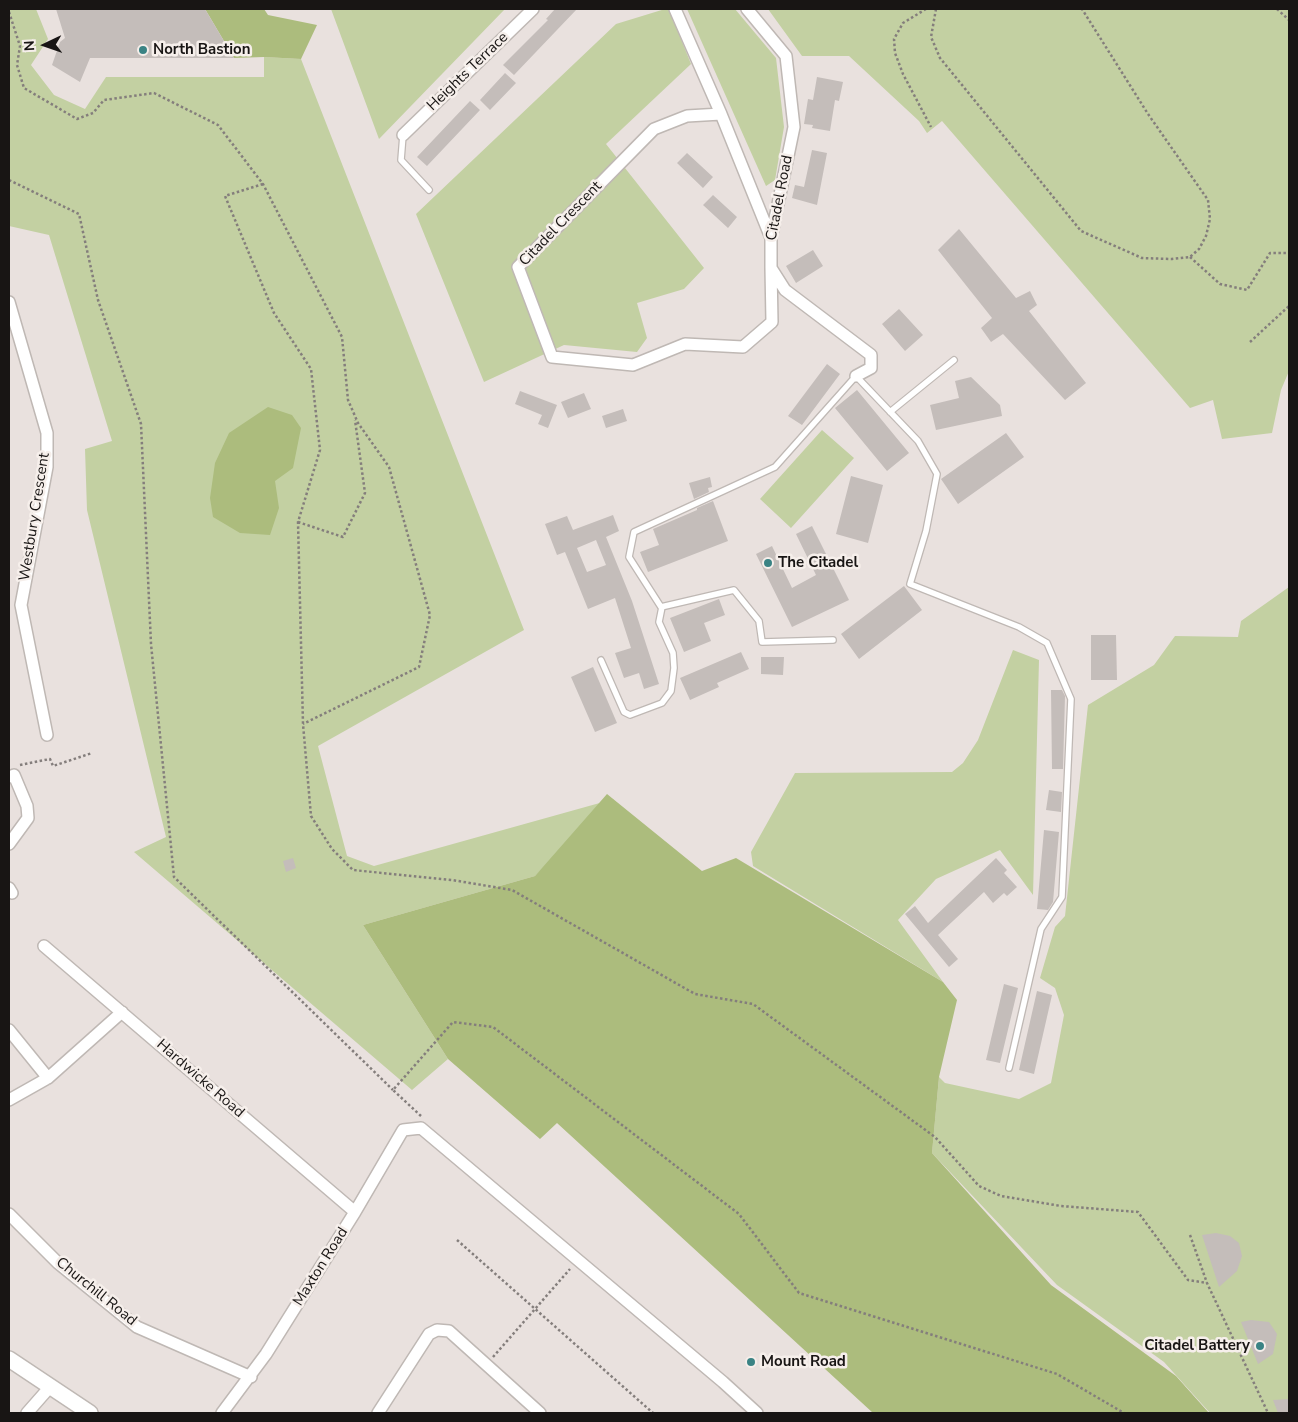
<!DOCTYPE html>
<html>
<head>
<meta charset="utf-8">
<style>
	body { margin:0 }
	#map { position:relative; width:1298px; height:1422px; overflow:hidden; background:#e9e1de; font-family:"Nunito Sans",sans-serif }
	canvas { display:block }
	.frame { position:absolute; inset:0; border:10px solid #181514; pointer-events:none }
	.north { position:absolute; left:20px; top:20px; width:50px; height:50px; -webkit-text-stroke:4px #f6efeb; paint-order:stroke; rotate:267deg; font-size:14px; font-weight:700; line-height:20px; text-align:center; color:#181514 }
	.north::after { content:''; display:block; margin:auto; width:18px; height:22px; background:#181514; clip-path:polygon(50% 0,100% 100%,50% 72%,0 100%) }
</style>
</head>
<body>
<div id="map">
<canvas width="1298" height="1422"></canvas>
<div class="frame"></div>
<div class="north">N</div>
</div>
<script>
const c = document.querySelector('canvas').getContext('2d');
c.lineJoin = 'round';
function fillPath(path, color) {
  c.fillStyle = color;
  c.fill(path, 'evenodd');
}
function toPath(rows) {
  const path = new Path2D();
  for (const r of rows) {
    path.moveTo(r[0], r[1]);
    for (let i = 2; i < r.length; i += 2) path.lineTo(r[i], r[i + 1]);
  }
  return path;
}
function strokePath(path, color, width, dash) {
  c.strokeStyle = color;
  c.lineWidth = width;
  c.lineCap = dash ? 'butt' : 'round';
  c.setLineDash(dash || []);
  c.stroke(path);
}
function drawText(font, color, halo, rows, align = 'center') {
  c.font = font + ' "Nunito Sans",sans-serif';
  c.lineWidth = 5;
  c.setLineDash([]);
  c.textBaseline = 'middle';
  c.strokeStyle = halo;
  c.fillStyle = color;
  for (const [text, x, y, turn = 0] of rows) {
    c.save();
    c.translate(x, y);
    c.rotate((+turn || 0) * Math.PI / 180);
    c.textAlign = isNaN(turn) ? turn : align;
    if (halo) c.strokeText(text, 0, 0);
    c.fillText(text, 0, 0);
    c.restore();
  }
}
fillPath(toPath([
	[9,9,36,9,48,39,31,65,54,95,85,109,106,77,264,77,264,57,301,59,524,630,318,746,347,856,374,866,614,799,535,876,363,925,448,1059,412,1090,134,852,166,837,87,510,85,449,112,441,49,235,9,226],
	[331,9,505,9,379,139],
	[665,9,669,9,691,64,606,144,704,268,684,289,637,303,647,338,637,352,564,345,484,382,416,214,616,24],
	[687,9,735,9,776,58,784,127,775,180,766,186],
	[768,9,1289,9,1289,371,1281,390,1272,433,1222,439,1213,400,1190,408,942,121,927,133,919,121,849,56,802,56],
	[822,430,854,458,791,528,760,499],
	[1289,587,1289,1413,1210,1413,1164,1362,1057,1285,932,1153,939,1077,945,1083,1019,1099,1051,1083,1064,1015,1055,988,1040,978,1055,927,1065,916,1088,705,1154,665,1175,636,1238,637,1241,621],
	[1013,650,1039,660,1033,895,1000,850,936,879,898,920,943,982,753,866,751,852,795,773,952,772,963,763,978,740]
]), '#c3d0a2');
fillPath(toPath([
	[205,9,264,9,268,15,317,25,301,59,264,57,234,58],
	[268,407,292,415,301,428,293,468,275,481,279,508,270,535,240,533,213,517,210,498,215,463,229,433],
	[607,794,702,871,736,858,943,982,957,1000,939,1077,932,1153,1051,1285,1176,1376,1209,1413,873,1413,557,1123,540,1139,448,1059,363,925,535,876]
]), '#acbc7d');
fillPath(toPath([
	[56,9,205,9,234,58,90,58,80,82,52,65,60,42,65,38],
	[555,9,577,9,514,75,503,65,548,20,546,19],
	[505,73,516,83,490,110,480,100],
	[817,77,843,82,839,101,835,100,830,131,812,128,813,125,804,124,808,99,813,100],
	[470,101,480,110,427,166,417,157],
	[812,150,827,153,817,205,792,198,795,185,804,187],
	[687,153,713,177,703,188,677,163],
	[713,195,737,217,728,228,703,205],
	[959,229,1016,298,1030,291,1037,305,1029,311,1086,383,1065,400,1003,334,991,342,981,328,992,318,938,250],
	[813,250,823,266,796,283,786,266],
	[899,309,923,335,905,351,882,324],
	[827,364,840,374,802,425,788,416],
	[971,377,1000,405,1002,416,936,430,930,405,959,398,955,381],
	[857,390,909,453,887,471,835,408],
	[520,391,557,405,548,428,538,424,542,415,515,404],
	[584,393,591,409,568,418,561,402],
	[623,409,627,421,606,428,602,416],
	[1006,433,1024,457,958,504,941,479],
	[851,476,883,485,868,543,836,534],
	[710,477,712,487,708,488,709,492,694,499,689,483],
	[713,501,728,541,648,572,640,552,659,545,653,529,697,510,697,508],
	[613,515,619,531,606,537,632,601,659,684,644,689,639,673,624,678,615,653,631,648,615,598,588,609,565,552,557,555,545,524,567,516,573,530],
	[596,540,606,565,587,572,577,548],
	[812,526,849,600,792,627,756,554,772,546,792,588,816,575,796,534],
	[904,586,922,610,859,659,841,634],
	[719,599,725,615,704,623,711,641,684,652,670,618],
	[1091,635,1116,635,1117,680,1091,680],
	[741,652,749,669,717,683,719,687,690,700,680,678],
	[761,657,784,657,783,675,761,674],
	[593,667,617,723,595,732,571,677],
	[1051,690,1062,690,1065,696,1063,769,1052,769],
	[1049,790,1062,792,1061,812,1046,810],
	[1044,830,1059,832,1053,902,1048,910,1037,909],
	[293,858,296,868,286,872,283,861],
	[996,858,1007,870,1004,873,1017,887,1007,896,1004,893,993,903,984,892,938,935,958,959,949,967,905,914,915,906,928,923],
	[1004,984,1018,988,1000,1063,986,1060],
	[1037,991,1052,995,1034,1074,1019,1070],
	[1216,1233,1230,1236,1239,1243,1242,1256,1237,1271,1219,1287,1202,1235],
	[1251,1320,1269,1322,1277,1334,1273,1354,1258,1364,1241,1322],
	[1289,1399,1289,1413,1278,1413,1273,1400]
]), '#c4bdba');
const lane = toPath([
	[403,135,401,160,429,190],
	[890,412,954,360],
	[833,640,762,642,759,621,734,590,661,607,629,557,634,532,775,467,856,376,918,441,937,474,926,531,910,584,1019,627,1047,643,1071,699,1062,897,1041,929,1009,1068],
	[601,660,624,712,630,715,662,703,671,691,674,668,673,653,659,622,662,607]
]);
const street = toPath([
	[675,9,721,114,771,238],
	[747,9,786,56,794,127,771,238,771,268,785,290,871,355,871,368,856,376],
	[721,114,687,116,654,129,518,267,552,357,633,365,685,344,743,347,772,322,771,268],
	[403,135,533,9],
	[9,302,47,433,47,467,21,605,47,735],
	[9,777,14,775,27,806,28,818,9,844],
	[9,888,12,893],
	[44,946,355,1212],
	[9,1030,48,1078],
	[9,1100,48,1078,122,1012],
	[9,1214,58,1263,137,1327,251,1377],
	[27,1413,49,1388],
	[222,1413,266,1354,355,1212,403,1130,421,1128,723,1382,757,1413],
	[378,1413,429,1334,437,1330,449,1331,540,1413]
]);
const secondary = toPath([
	[9,1359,90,1413]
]);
strokePath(lane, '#bfb8b4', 8);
strokePath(street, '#bfb8b4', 14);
strokePath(secondary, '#bfb8b4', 18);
strokePath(toPath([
	[926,9,903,23,894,39,895,53,903,74,931,127],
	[936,9,931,37,940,58,1081,231,1142,258,1172,259,1190,257,1199,249,1206,236,1210,219,1208,200,1148,114,1082,9],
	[1277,9,1289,20],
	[9,12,20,46,17,65,24,88,77,119,93,113,104,100,154,93,218,125,263,184,342,337,348,400,358,423,389,467,430,615,419,667,303,724],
	[9,180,79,214,98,300,141,424,151,644,174,877,393,1090],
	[263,184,225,196,274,313,311,369,320,450,298,522,303,724,311,816,332,849,353,870,452,880,512,890,695,994,753,1004,935,1137,979,1186,1001,1196,1061,1206,1138,1212,1188,1280,1207,1283],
	[1190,257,1220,284,1247,290,1270,253,1289,253],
	[1250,342,1289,306],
	[298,522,343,537,365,493,355,420],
	[20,765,50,759,53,766,92,753],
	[421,1116,393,1090,453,1022,493,1027,739,1214,799,1293,1057,1374,1124,1413],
	[1190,1235,1207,1283,1268,1413],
	[457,1240,653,1413],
	[493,1357,570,1269]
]), '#847e7c', 2.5, [2.5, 2.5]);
strokePath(lane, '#fff', 5.5);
strokePath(street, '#fff', 11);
strokePath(secondary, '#fff', 15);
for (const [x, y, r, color] of [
	[143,50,5,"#3a8384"],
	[768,563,5,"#3a8384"],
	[1260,1346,5,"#3a8384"],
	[751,1362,5,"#3a8384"]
]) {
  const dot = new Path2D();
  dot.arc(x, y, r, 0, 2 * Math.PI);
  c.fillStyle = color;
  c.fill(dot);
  strokePath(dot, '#f6efeb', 2);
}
drawText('bold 15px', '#181514', '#f6efeb', [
	["North Bastion",153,50],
	["The Citadel",778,563],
	["Citadel Battery",1250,1346,"right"],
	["Mount Road",761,1362]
], 'left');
drawText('15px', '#181514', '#f6efeb', [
	["Heights Terrace",468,72,-44],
	["Citadel Road",780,198,-79],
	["Citadel Crescent",561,224,-46],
	["Westbury Crescent",35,517,-81],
	["Hardwicke Road",200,1079,41],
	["Maxton Road",321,1267,-58],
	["Churchill Road",96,1292,39]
]);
</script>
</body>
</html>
